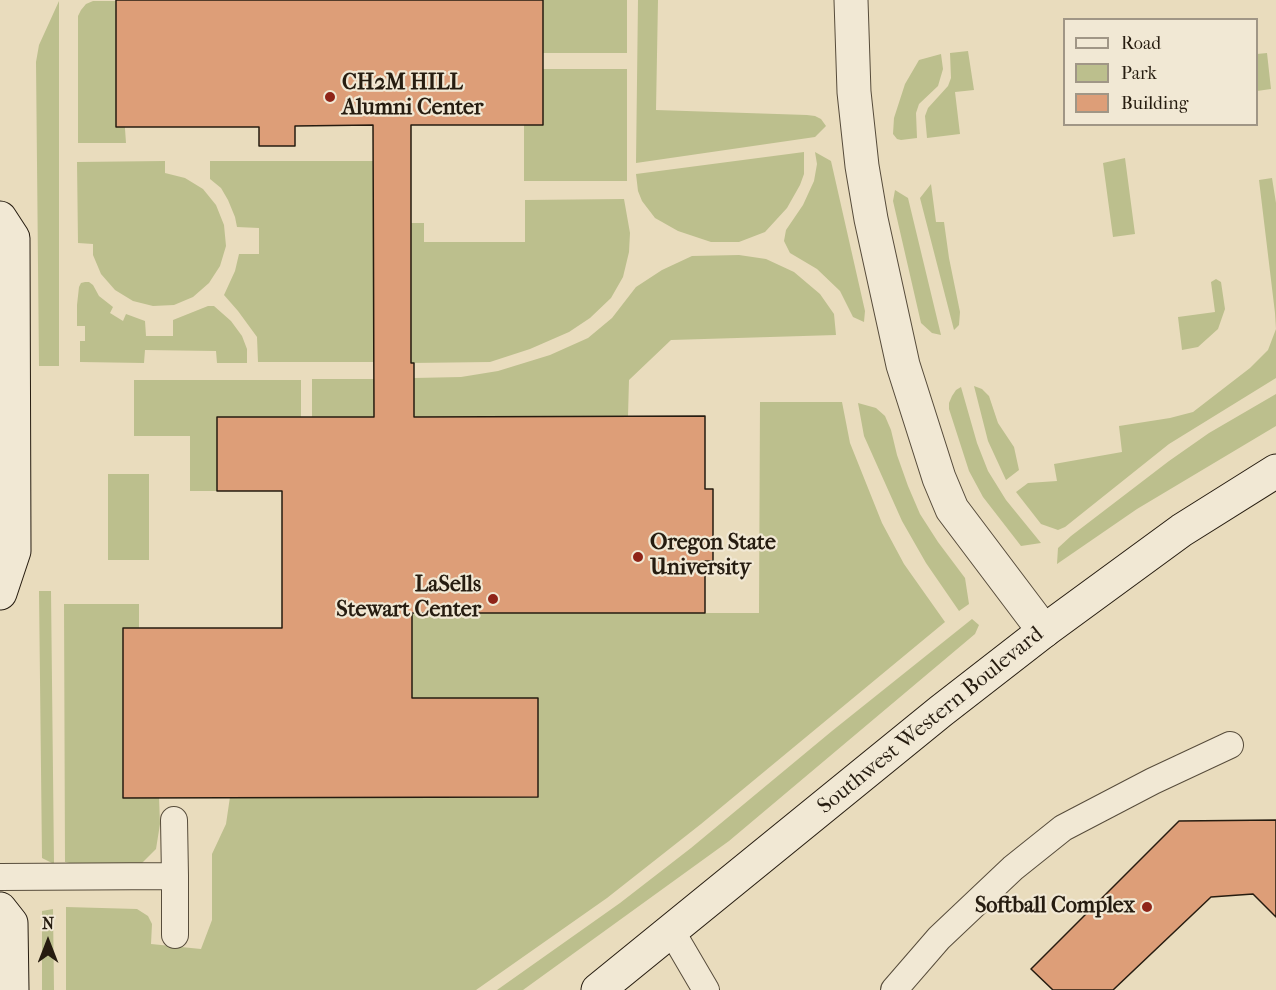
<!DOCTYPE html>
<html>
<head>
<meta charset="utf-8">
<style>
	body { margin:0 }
	#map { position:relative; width:1276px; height:990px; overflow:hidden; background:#e9dcbd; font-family:"IM FELL French Canon",serif }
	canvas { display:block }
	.legend { position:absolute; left:1063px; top:18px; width:195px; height:108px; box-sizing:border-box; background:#f1e8d4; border:2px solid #a09686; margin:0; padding:8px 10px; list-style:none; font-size:18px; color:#261c10 }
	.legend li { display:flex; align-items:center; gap:12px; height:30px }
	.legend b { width:30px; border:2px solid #a09686 }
	.north { position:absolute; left:18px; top:912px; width:60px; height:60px; -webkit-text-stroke:4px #f1e8d4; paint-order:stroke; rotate:0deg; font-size:16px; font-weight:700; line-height:24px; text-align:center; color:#261c10 }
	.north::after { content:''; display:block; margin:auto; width:21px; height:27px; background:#261c10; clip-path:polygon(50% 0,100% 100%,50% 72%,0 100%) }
</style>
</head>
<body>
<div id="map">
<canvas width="1276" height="990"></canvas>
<ul class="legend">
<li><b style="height:8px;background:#f1e8d4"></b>Road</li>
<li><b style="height:16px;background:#bcbf8d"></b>Park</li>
<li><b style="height:16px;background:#dd9e78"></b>Building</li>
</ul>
<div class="north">N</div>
</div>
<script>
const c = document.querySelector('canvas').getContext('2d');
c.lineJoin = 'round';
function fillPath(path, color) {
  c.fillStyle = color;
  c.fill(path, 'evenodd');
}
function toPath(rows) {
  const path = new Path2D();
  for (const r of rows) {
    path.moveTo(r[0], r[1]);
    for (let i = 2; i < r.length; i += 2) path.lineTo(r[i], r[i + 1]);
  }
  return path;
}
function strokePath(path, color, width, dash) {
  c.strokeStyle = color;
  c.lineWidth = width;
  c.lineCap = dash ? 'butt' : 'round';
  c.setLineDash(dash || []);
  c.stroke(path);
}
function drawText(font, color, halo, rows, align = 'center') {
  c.font = font + ' "IM FELL French Canon",serif';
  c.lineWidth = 4.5;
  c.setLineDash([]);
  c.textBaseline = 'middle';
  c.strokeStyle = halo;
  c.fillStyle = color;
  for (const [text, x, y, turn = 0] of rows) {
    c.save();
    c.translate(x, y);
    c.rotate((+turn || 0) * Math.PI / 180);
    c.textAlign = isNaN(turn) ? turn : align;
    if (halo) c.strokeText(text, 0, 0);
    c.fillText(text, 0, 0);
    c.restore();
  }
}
fillPath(toPath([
	[543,0,627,0,627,53,543,53],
	[638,0,658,0,656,110,807,115,815,116,821,119,826,126,815,137,636,163],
	[59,1,59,366,39,366,36,62,39,45],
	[93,1,116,1,126,143,78,143,78,16,81,10,86,4],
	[968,51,974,90,955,92,960,134,927,138,925,116,928,108,948,86,951,78,950,53],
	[1267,53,1271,89,1257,91,1257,54],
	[941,54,943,69,938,86,919,104,916,113,917,138,901,140,897,139,893,134,894,118,905,84,919,60],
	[543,69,627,69,627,181,524,181,524,125,543,125],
	[804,152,804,174,800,185,787,208,765,232,739,242,711,242,678,231,655,218,642,201,638,191,636,174],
	[815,152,831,161,865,311,864,322,853,317,840,291,817,269,790,253,784,241,786,230,803,205,814,181,817,164],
	[1125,158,1135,234,1113,237,1103,163],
	[165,161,165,173,185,178,203,189,216,205,224,225,226,246,220,266,209,283,193,297,174,305,153,306,133,301,115,290,101,274,93,255,93,244,78,243,77,162],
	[210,161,373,161,374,362,258,362,257,337,238,311,224,295,235,271,239,254,259,254,259,228,237,227,235,217,228,200,221,188,210,179],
	[1272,178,1276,203,1276,378,1169,444,1065,527,1058,530,1041,524,1016,492,1028,483,1057,481,1054,464,1122,452,1119,426,1170,418,1193,412,1250,368,1268,350,1276,329,1275,313,1259,180],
	[931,184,936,222,944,222,949,258,960,312,959,325,954,330,920,198],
	[895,190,908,198,941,335,932,333,921,323,893,201],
	[624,199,630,233,629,252,623,277,611,298,590,318,569,332,530,349,490,362,411,363,411,223,424,223,424,242,525,242,525,200],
	[739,255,766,259,794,272,820,294,834,314,836,335,671,340,629,380,628,416,414,417,414,378,461,377,498,371,550,355,588,338,612,318,636,287,662,270,692,256],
	[1216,279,1221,282,1225,309,1218,329,1198,347,1182,350,1178,317,1215,312,1211,282],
	[85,282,89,282,93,285,99,296,113,307,110,313,123,321,126,314,145,321,146,336,173,336,173,320,208,306,214,306,231,321,242,336,247,349,247,363,217,363,216,351,145,350,144,363,80,362,80,341,85,341,85,326,77,326,77,305,79,287,81,283],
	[312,379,374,379,374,417,312,417],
	[134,380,301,380,301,417,217,417,217,491,190,491,190,436,134,436],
	[974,386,982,389,989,396,998,423,1014,447,1019,470,1006,480,988,441],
	[961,387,977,443,988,471,1006,500,1041,543,1021,546,983,497,969,471,949,409,949,403,952,396,956,390],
	[1276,394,1276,426,1137,509,1057,564,1058,548,1071,536,1169,461,1209,433],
	[760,402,842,402,850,443,882,523,904,564,945,622,701,824,607,898,476,990,66,990,66,907,137,909,148,916,152,924,151,944,201,949,212,920,212,854,226,824,230,797,538,797,538,698,412,698,412,613,759,613],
	[858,403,876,408,885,416,891,430,897,455,908,486,920,514,938,542,965,578,969,604,959,611,926,563,902,521,864,436],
	[108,474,149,474,149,560,108,560],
	[39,591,51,591,54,864,42,858],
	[64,604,139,604,139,628,159,797,160,824,156,849,139,866,87,867,65,862],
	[972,619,979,625,975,634,729,841,523,990,497,990,620,903,691,848,832,731],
	[53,909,54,990,42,990,42,911]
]), '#bcbf8d');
const building = toPath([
	[116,0,543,0,543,125,411,125,411,363,414,363,414,417,705,416,705,489,713,489,713,561,705,561,705,613,412,613,412,698,538,698,538,797,123,798,123,628,282,628,282,491,217,491,217,417,374,417,373,125,295,126,295,146,259,146,259,127,116,127,116,0],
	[1276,820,1276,917,1253,894,1211,897,1113,990,1053,990,1031,969,1179,821,1276,820]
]);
fillPath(building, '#dd9e78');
strokePath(building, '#261c10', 1.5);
const lane = toPath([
	[175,876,175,935],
	[0,877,175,876,174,820],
	[672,932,706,990],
	[894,990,939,938,1013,868,1063,828,1153,781,1230,745]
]);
const street = toPath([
	[851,0,854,92,862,166,871,219,903,365,939,478,952,509,1044,631]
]);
const secondary = toPath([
	[0,218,13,238,14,551,0,593],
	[0,909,11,923,12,990],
	[598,990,941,711,1044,631,1182,530,1276,471]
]);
strokePath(lane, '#574c3b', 28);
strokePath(street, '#574c3b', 35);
strokePath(secondary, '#261c10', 35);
strokePath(lane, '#f1e8d4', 26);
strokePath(street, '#f1e8d4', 33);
strokePath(secondary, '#f1e8d4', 33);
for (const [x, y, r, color] of [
	[330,97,6,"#8f2418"],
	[638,557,6,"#8f2418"],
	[493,599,6,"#8f2418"],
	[1147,907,6,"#8f2418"]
]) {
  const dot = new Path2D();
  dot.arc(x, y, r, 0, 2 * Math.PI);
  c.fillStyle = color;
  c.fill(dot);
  strokePath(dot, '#f1e8d4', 2);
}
drawText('bold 22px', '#261c10', '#f1e8d4', [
	["CH2M HILL",342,84],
	["Alumni Center",342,109],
	["Oregon State",650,544],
	["University",650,569],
	["LaSells",481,586,"right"],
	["Stewart Center",481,611,"right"],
	["Softball Complex",1135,907,"right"]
], 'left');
drawText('22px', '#261c10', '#f1e8d4', [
	["Southwest Western Boulevard",931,721,-39]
]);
</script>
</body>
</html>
